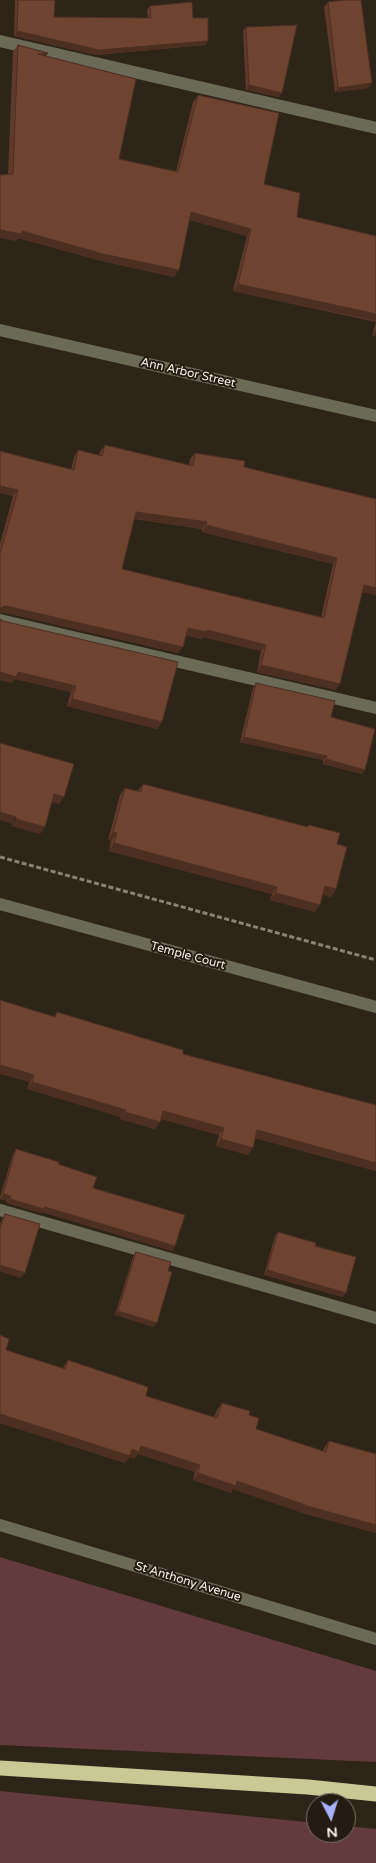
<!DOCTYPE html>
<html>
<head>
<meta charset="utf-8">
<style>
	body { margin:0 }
	#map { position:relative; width:376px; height:1863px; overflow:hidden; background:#2e2519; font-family:"Varela Round",sans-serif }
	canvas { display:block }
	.north { position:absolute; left:306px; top:1793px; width:50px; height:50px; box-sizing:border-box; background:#241c10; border:1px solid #787166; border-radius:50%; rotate:175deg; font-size:14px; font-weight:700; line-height:20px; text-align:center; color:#f6f0e8 }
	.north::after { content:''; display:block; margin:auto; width:18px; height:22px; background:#a6b1fc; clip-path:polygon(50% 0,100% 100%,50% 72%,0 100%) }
</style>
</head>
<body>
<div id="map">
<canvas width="376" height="1863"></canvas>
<div class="north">N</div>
</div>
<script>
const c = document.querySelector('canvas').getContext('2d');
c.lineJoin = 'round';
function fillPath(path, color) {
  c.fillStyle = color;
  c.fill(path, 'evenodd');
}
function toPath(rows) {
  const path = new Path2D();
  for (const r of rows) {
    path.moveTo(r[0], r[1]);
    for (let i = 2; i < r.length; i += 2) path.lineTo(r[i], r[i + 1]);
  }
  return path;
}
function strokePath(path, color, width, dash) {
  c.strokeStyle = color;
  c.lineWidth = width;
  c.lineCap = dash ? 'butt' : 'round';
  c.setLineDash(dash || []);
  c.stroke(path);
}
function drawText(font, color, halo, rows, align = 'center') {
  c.font = font + ' "Varela Round",sans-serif';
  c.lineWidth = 4;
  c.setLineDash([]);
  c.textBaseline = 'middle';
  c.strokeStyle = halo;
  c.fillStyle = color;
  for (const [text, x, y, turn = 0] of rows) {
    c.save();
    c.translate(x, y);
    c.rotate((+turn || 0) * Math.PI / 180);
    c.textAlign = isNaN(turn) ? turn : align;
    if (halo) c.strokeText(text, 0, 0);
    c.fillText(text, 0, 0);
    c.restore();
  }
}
fillPath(toPath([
	[0,1557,376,1671,376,1762,0,1745],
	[0,1791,316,1823,316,1833,346,1833,346,1826,376,1829,376,1863,0,1863]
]), '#633a3e');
strokePath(toPath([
	[0,857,376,960]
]), '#8a8278', 3, [5, 2.5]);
strokePath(toPath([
	[0,41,376,128],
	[0,330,376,416],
	[0,620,376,708],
	[0,904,376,1007],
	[0,1210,376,1318],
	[0,1525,376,1639]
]), '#6a6a56', 12);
strokePath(toPath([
	[0,1768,308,1787,376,1794]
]), '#c9c996', 15);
fillPath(toPath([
	[15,0,55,0,54,17,148,18,147,10,150,6,208,41,205,45,96,55,14,36],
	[328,2,368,88,335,92,324,7],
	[246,27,279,97,246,90,243,31],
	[18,45,48,53,46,56,119,159,176,171,193,102,198,95,264,184,297,217,376,236,376,336,372,336,376,322,233,291,247,236,190,220,174,277,98,260,18,238,16,241,8,174,13,52],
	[105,445,189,465,190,459,195,453,244,467,376,499,376,595,362,592,336,690,257,672,261,651,203,637,202,639,186,635,178,653,2,612,0,613,0,544,13,496,0,493,71,469,74,457,78,450,99,455,100,452],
	[134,519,202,529,202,532,333,564,321,617,122,569],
	[0,619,3,621,162,722,157,729,67,706,71,692,15,679,12,683,0,680],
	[256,683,331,717,365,770,362,774,323,764,323,760,240,742,253,688],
	[143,784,308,827,309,825,337,844,336,889,331,897,323,894,315,912,270,900,272,894,109,851,111,841,108,840,120,795,125,788,138,791],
	[57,1012,183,1054,376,1171,255,1138,248,1155,216,1146,219,1135,161,1119,160,1122,155,1129,120,1119,121,1117,27,1089,54,1017],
	[16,1149,58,1164,93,1188,175,1246,172,1251,42,1212,41,1213,7,1203,7,1201,0,1199,0,1197,13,1154],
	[5,1214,21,1278,0,1271,0,1224,2,1219],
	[278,1232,315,1246,343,1297,264,1275,275,1236],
	[136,1252,154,1327,115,1315,133,1257],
	[0,1335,6,1350,63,1368,68,1360,146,1396,214,1417,217,1410,222,1403,249,1415,256,1429,323,1451,324,1448,329,1441,376,1454,376,1533,306,1514,233,1489,231,1493,193,1480,195,1472,138,1454,134,1459,129,1457,125,1463,0,1423]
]), '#5f3a29');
fillPath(toPath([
	[17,31,208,41,205,45,96,55,14,36],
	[48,53,44,59,38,54],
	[372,83,368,88,335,92,338,88],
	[249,85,282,93,279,97,246,90],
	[191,212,251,229,247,236,187,219],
	[0,230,22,231,179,270,174,277,98,260,18,238,16,241,0,238],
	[238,284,376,314,376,321,233,291],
	[376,330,376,336,372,336],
	[0,486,18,490,13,496,0,493],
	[136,512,207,522,202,529,131,518],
	[206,525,337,558,333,564,202,532],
	[364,585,376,588,376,595,359,592],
	[6,606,183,647,178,653,2,612,0,613,0,608],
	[188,628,207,630,266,645,261,651,203,637,202,639,183,635],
	[261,665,340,684,336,690,257,672],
	[0,672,18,672,76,686,71,692,15,679,12,683,0,680],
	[72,699,162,722,157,729,67,706],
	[244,737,327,756,323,760,240,742],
	[326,759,365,770,362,774,323,764],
	[54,794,64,797,59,804,49,801],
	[0,812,16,817,12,824,0,820],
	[16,819,45,827,40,834,11,826],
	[113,832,117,833,111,841,108,840],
	[114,843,277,887,272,894,109,851],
	[325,886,336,889,331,897,320,894],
	[276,893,320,905,315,912,270,900],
	[0,1065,34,1075,29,1082,0,1074],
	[32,1082,126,1110,121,1117,27,1089],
	[163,1111,224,1128,219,1135,158,1118],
	[125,1112,160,1122,155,1129,120,1119],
	[257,1130,376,1163,376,1171,252,1137],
	[221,1139,253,1148,248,1155,216,1146],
	[3,1194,11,1196,7,1201,0,1199],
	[10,1199,45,1207,175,1246,172,1251,43,1212,41,1213,7,1203],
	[0,1265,25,1273,21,1278,0,1271],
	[267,1270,346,1293,343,1297,264,1275],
	[118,1311,157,1323,154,1327,115,1315],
	[0,1414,132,1449,141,1446,200,1465,195,1472,138,1454,134,1459,129,1457,125,1463,0,1423],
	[198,1473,237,1481,376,1525,376,1533,306,1514,233,1489,231,1493,193,1480]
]), '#4d2f22');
const building = toPath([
	[18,0,55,0,54,17,151,18,150,6,192,2,193,18,208,18,208,41,99,50,17,31,18,0],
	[344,0,361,0,372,83,338,88,328,2,344,0],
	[297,25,282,93,249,85,246,27,297,25],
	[18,45,48,53,38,54,136,79,119,159,178,172,198,95,279,113,264,184,300,193,297,217,376,236,376,314,238,284,251,229,191,212,179,270,103,254,22,231,21,234,0,230,0,175,13,174,18,45],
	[105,445,193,466,195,453,245,461,244,467,376,499,376,588,364,585,340,684,261,665,266,645,207,630,206,632,188,628,183,647,6,606,0,608,0,554,18,490,0,486,0,451,74,470,78,450,102,456,105,445],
	[136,512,207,522,206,525,337,558,324,618,122,569,136,512],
	[0,619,3,621,178,662,162,722,72,699,76,686,18,672,16,677,0,672,0,619],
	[256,683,335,701,331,717,375,729,365,770,326,759,327,756,244,737,256,683],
	[0,743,74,764,64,797,54,794,45,827,16,819,16,817,0,812,0,743],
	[143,784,308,827,309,825,340,833,337,844,347,847,336,889,325,886,320,905,276,893,277,887,114,843,117,833,113,832,125,788,141,792,143,784],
	[0,1000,55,1017,57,1012,183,1050,183,1054,376,1105,376,1163,257,1130,253,1148,221,1139,224,1128,163,1111,160,1122,125,1112,126,1110,32,1082,34,1075,0,1065,0,1000],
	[16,1149,59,1162,58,1164,97,1177,93,1188,185,1215,175,1246,45,1207,44,1209,10,1199,11,1196,3,1194,16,1149],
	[5,1214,40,1224,25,1273,0,1265,0,1229,5,1214],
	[278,1232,316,1243,315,1246,356,1257,346,1293,267,1270,278,1232],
	[136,1252,171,1262,168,1271,172,1272,157,1323,118,1311,136,1252],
	[0,1335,9,1339,6,1350,65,1369,68,1360,148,1387,146,1396,217,1418,222,1403,250,1411,249,1415,259,1418,256,1429,326,1452,329,1441,376,1454,376,1525,311,1507,237,1481,236,1486,198,1473,200,1465,141,1446,139,1452,132,1449,130,1456,0,1414,0,1335]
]);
fillPath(building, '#6e4330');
strokePath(building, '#4d2f22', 1);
drawText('12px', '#f6f0e8', '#241c10', [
	["Ann Arbor Street",188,373,13],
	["Temple Court",188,956,15],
	["St Anthony Avenue",188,1582,17]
]);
</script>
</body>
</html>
